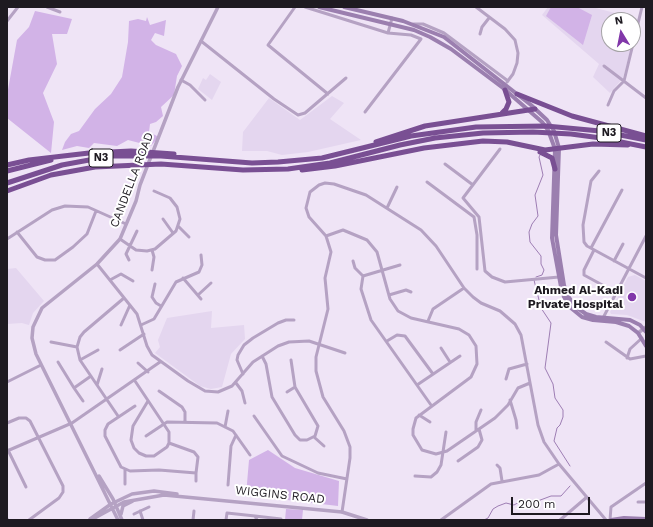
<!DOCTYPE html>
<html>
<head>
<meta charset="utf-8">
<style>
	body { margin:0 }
	#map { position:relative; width:653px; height:527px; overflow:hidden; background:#efe4f6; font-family:"Work Sans",sans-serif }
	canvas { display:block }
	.frame { position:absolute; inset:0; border:8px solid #1e1a21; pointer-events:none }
	.north { position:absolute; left:601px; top:12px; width:40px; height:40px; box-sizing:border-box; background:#fff; border:1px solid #a5a3a6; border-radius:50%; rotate:350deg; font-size:11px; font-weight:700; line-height:16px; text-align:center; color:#1e1a21 }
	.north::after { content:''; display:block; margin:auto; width:14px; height:18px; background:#8137a9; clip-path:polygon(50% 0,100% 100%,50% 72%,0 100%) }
	.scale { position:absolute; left:511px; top:497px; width:79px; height:18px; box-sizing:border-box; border:2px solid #1e1a21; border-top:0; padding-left:5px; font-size:12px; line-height:14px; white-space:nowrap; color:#1e1a21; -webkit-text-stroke:3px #fff; paint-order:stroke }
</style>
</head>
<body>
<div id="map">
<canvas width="653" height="527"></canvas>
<div class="frame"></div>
<div class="north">N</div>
<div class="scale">200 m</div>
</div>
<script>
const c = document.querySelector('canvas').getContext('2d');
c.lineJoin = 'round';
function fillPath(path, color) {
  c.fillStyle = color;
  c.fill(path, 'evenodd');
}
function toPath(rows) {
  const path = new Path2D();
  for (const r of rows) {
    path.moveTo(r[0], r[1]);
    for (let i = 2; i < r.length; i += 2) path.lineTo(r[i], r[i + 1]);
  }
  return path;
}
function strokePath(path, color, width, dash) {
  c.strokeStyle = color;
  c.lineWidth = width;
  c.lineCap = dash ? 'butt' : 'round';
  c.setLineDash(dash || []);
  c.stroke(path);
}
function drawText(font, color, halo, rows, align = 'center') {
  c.font = font + ' "Work Sans",sans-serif';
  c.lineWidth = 4;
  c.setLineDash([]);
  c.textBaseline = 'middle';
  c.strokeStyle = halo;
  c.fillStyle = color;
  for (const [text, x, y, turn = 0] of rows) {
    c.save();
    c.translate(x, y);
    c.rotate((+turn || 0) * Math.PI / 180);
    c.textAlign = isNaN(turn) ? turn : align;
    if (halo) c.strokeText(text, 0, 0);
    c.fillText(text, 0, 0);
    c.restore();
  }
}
fillPath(toPath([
	[548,7,592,7,638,19,633,39,633,20,609,20,609,44,632,44,623,78,610,93,593,77,599,64,542,15],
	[210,74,221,82,212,100,198,89,203,78,206,80],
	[332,96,344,103,330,119,361,140,308,152,282,155,267,151,242,151,243,132,269,98,300,120],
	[16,268,44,301,33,313,29,325,22,323,7,324,7,269],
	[635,275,646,281,646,322,627,315,611,314,610,312,628,277],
	[212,311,211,328,244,325,245,339,231,354,222,387,211,389,200,386,155,353,160,347,158,340,167,318]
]), '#e4d6ef');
fillPath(toPath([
	[551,7,577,7,592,15,583,45,546,16],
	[35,11,72,19,67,34,52,34,57,64,43,93,54,122,51,153,7,118,7,95,17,40,29,27],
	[147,17,150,25,166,20,164,36,155,33,151,40,156,45,176,54,182,66,177,76,174,95,161,107,163,116,156,122,150,124,149,132,159,137,151,146,128,140,117,146,94,143,89,148,77,146,62,150,65,142,71,134,79,131,95,109,111,94,122,77,128,42,129,21,138,19,146,21],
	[268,450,295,468,339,481,338,506,246,495,249,460],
	[286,509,303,510,302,520,285,520]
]), '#d2b3e7');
strokePath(toPath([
	[536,277,542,275,544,270,541,264,541,256,530,242,529,232,532,224,538,216,535,195,543,175,539,157,540,155],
	[534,280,541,308,551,323,545,368,553,384,555,398,563,410,563,417,560,425,557,428,554,441,570,466],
	[484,520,488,518,493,509,498,506,506,503,514,505,523,500,535,502,551,496,561,496,570,486]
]), '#9d7db3', 1);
strokePath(toPath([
	[47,7,60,12],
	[295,7,268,45,328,94],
	[305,7,388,33,411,35,421,39,365,112],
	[476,7,505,29,515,40,518,53,517,63,513,74,507,82],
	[7,21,18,7],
	[413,24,423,24,444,33,508,81],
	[388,33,392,18],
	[480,34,482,27,489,18],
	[201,41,274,99,298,115,305,113,346,78],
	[604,66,646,98],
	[181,80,190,85,205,100],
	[608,105,614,91,624,81,642,7],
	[500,149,463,198,479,217,485,271,492,277,505,282,559,277],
	[445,164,473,185],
	[599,171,591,181,583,225,584,242,587,246,646,278],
	[427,182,474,217,477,235,477,269],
	[387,208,397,187],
	[163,219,173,233],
	[178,226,189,237],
	[17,232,37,257,45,260,55,260,73,247,87,234,96,211],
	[326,236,343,230,367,240,377,252,390,299,398,311,411,318,459,329,469,335,476,346,477,364,471,377,416,418,413,429,413,435,422,450,436,454,447,451,495,418,508,405,518,388,530,383],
	[7,239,52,210,65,206,88,207,126,224],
	[120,239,136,250,147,251,155,249,176,231,180,219,177,207,170,198,154,191],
	[591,248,622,190],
	[152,250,154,257,152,270],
	[594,250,584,270,584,275,617,293],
	[129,260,126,254,137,231],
	[353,261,355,268,363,276],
	[614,261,623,244],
	[97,264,137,314,147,346,152,355,188,381,205,391,218,392,232,386,253,362,278,346,289,342,309,341,345,353],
	[400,265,363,276,361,289,371,320,431,405],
	[183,278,201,299],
	[110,280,121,274,133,281],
	[155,284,152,297,156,303,161,306],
	[198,295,211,283],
	[389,295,406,290,411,292],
	[603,318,646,236],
	[428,321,433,309,464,288],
	[121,325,130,305],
	[141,325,154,319,176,282,199,272,202,265,201,255],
	[387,341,397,335,405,336,433,374],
	[51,342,77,347],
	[606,342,630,359,646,356],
	[441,348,450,362],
	[120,350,144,334],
	[262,356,266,364,272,397,295,435,300,440,307,440,315,436,318,426,295,387,291,360],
	[627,358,630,349,642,338],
	[80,360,98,350],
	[58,362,74,388,91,376],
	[138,363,148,372],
	[243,374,237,360,238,355,244,345,253,338,278,323,286,320,294,320],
	[506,379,509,369,527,364],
	[135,381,169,432,169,443,167,447,154,456,146,456,139,453,134,448,131,440,133,426,148,401],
	[7,382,41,365],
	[236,383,242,391,245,403],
	[97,385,102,369],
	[417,385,460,356],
	[74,388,83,401],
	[159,391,182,407,185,412,185,421],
	[287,392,295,387],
	[510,400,516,420,517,428],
	[135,406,108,424,105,430,105,436,121,467,130,471,159,470,196,473,198,457,194,452,169,443],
	[419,415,430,422],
	[118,416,80,360,77,347,80,337,84,332,124,298],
	[254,416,282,456,318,473,347,479],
	[7,423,19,418,26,418,30,421,63,486,63,492,59,498,29,520],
	[225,427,228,411],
	[476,431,476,422,481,410],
	[146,436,167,422,217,423,233,431,250,455],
	[314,437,324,446],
	[8,450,26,487],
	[7,451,72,423,160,362],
	[458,461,478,447,482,440,479,429],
	[497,465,500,468,502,481],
	[125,469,125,484],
	[415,476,431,477,437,472,441,465,446,432],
	[196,481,196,473],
	[228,485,231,446,236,435],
	[638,502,646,502],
	[140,511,143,520],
	[342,512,350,458,350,447,344,431,323,397,316,371,316,357,328,309,325,278,331,252,326,236,309,217,306,208,310,192,319,185,325,183,334,184,366,195,421,230,436,246,464,288,473,297,481,303,500,311,515,324,521,335,538,425,544,442,559,464,606,520],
	[134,514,149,507],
	[255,516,281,519],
	[7,519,8,520],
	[193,520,194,511],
	[226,520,227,513,255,516,257,520],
	[441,520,491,484,539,475,559,464],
	[560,520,587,497],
	[610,520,611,507,646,483]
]), '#b5a2c3', 3);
strokePath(toPath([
	[638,333,646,327],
	[99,476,113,499,122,520],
	[121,514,123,506,133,501],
	[90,519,111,504,132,494,154,491,177,494],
	[91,520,124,502,164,495,342,512,367,520],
	[118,520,36,354,32,338,33,327,42,308,97,264,120,239,136,201,140,185,178,87,218,7]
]), '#b5a2c3', 3.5);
strokePath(toPath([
	[319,7,414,30,430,37,451,49,503,88,542,122,548,130,555,149,552,238,561,287,564,297,571,308,582,317,593,320,616,322,629,326,638,333,646,346],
	[344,7,403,21,444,37,531,105,547,120,554,131,559,148,556,235,564,285,567,295,576,307,586,314,596,317,630,320,640,325,646,332],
	[611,520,624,518,646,519]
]), '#9b7faf', 4);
strokePath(toPath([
	[517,94,572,116,646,136],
	[502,113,506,109,509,102,505,90],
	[376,142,425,126,535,109],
	[540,152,552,158,555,169],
	[7,165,29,160,89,153,131,151,174,154],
	[302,170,335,166,424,148,483,141,507,142,545,150,593,144,628,145],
	[7,171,51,160],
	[7,183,62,165,111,156,161,156,252,163,278,162,322,158,411,136,476,127,546,126,600,131,646,140],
	[7,191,51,175,95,167,161,164,243,170,288,169,330,163,400,145,435,138,483,133,533,132,571,134,601,138,646,147]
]), '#794f93', 5);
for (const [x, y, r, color] of [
	[632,297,5,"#8137a9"]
]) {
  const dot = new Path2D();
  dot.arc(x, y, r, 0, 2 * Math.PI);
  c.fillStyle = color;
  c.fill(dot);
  strokePath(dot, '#fff', 1.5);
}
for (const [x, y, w] of [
	[609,133,24],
	[101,158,24]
]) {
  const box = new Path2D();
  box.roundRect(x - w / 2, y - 9, w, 18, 3);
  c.fillStyle = '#fff';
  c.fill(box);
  strokePath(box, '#1e1a21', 1);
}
drawText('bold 11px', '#1e1a21', null, [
	["N3",609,133],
	["N3",101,158]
]);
drawText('12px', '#1e1a21', '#fff', [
	["CANDELLA ROAD",132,180,-69],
	["WIGGINS ROAD",280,495,6]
]);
drawText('bold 12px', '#1e1a21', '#fff', [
	["Ahmed Al-Kadi",623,290],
	["Private Hospital",623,304]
], 'right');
</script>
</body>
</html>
